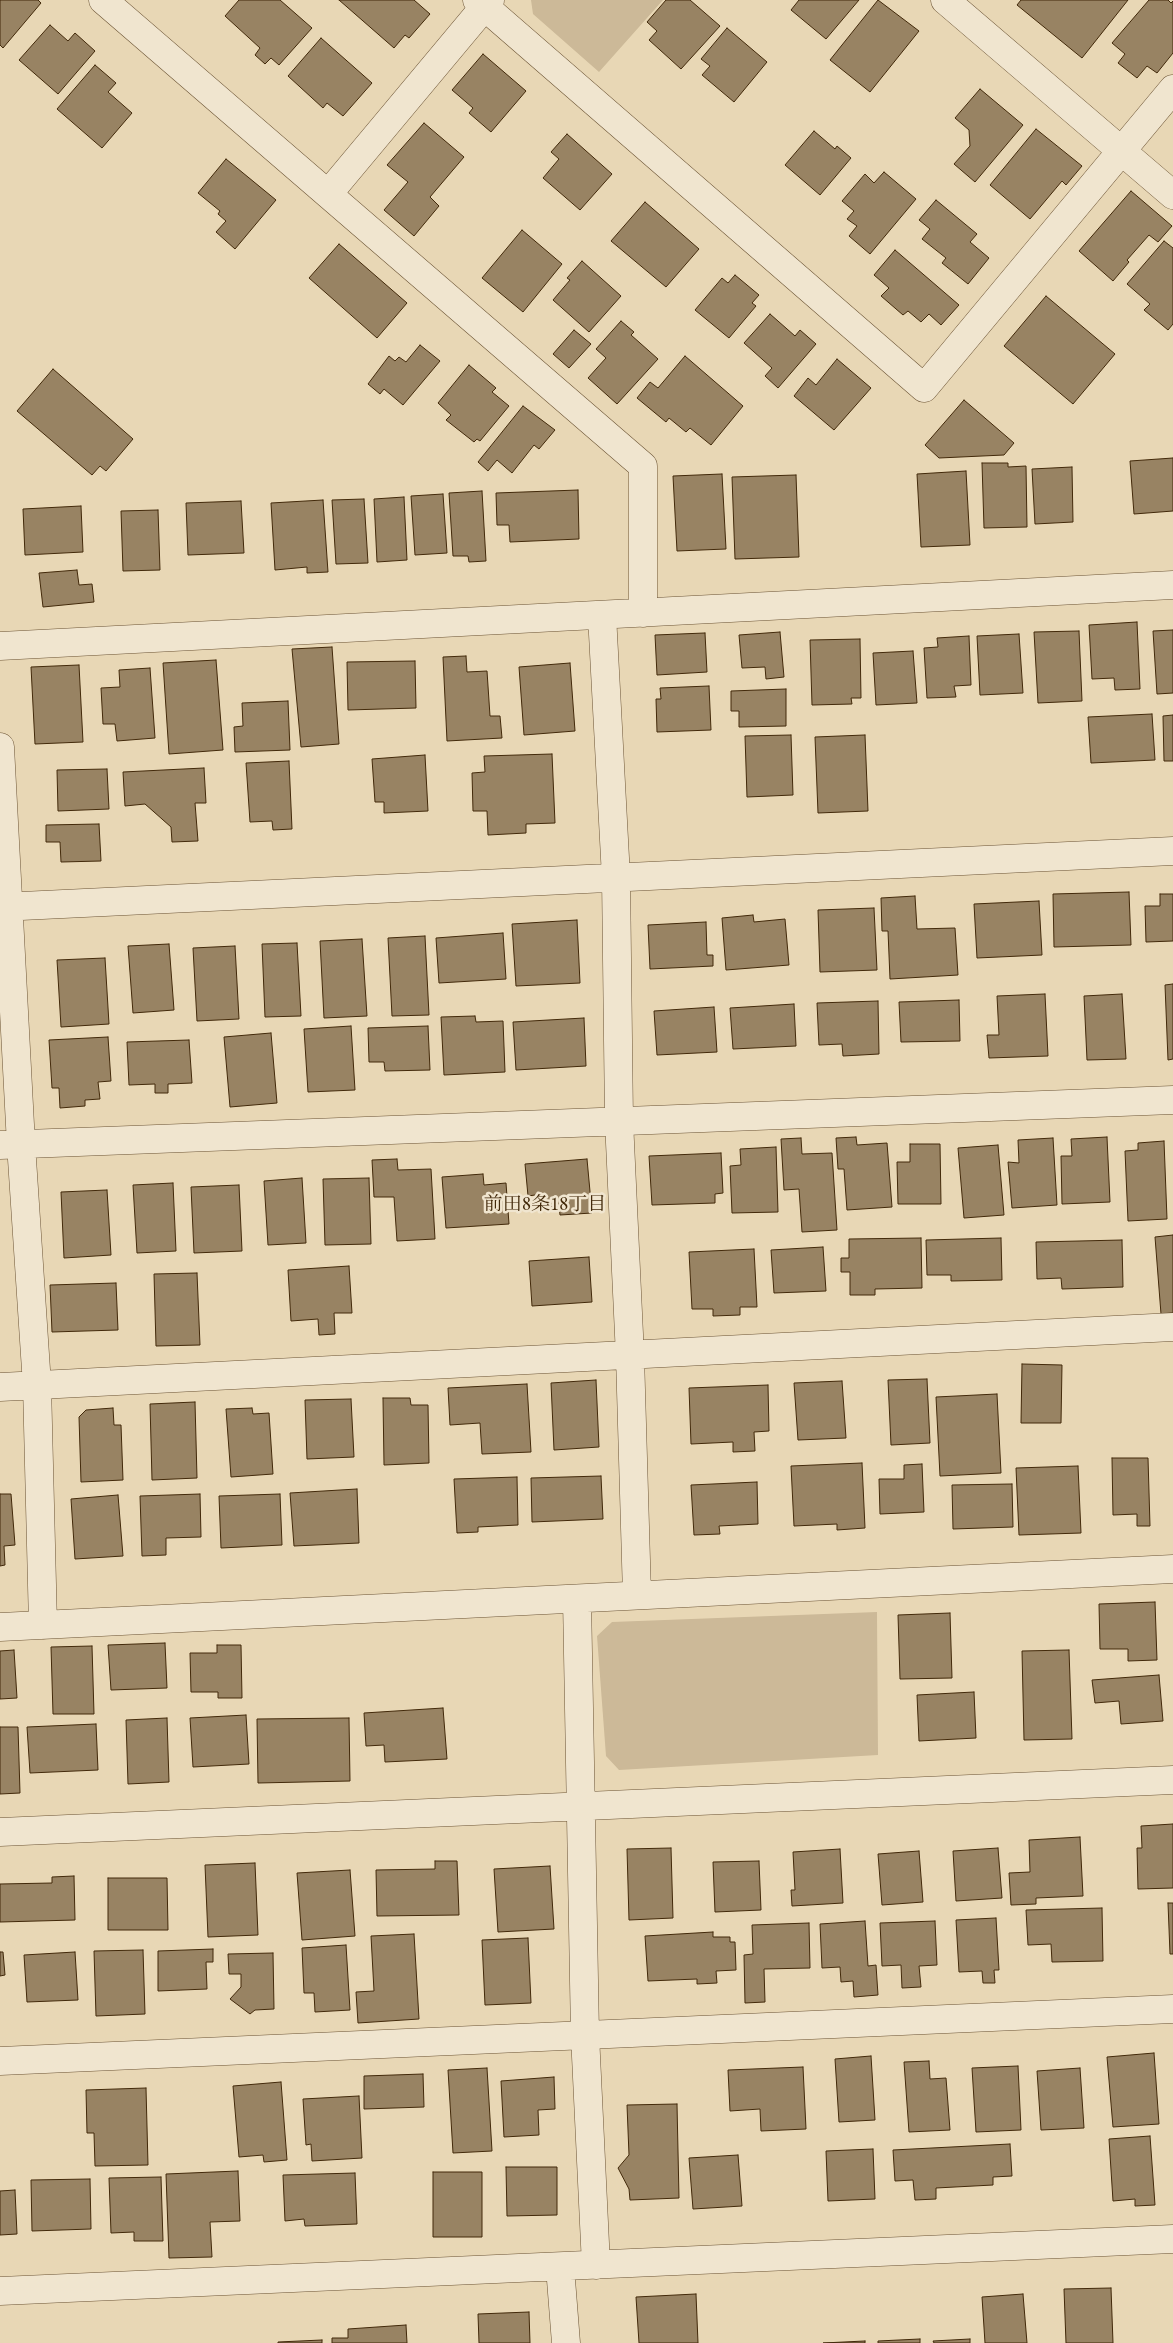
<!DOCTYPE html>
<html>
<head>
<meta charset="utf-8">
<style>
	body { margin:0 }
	canvas { display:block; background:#e8d7b5 }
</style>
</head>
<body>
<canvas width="1173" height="2343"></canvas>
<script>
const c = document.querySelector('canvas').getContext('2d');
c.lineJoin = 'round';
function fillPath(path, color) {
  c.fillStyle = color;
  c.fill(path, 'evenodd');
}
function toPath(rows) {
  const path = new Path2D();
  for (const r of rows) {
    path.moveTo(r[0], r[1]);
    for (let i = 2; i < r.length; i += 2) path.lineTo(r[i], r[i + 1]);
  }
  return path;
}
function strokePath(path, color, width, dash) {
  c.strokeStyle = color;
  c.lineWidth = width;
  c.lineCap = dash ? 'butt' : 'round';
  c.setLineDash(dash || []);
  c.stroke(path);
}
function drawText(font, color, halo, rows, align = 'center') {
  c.font = font + ' "EB Garamond","Noto Serif JP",serif';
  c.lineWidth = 5;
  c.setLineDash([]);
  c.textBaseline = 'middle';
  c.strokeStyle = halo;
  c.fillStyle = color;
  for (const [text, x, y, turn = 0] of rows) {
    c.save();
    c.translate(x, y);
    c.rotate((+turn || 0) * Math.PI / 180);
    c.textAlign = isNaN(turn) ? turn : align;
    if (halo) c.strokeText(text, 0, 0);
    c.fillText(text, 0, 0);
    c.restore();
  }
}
fillPath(toPath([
	[531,0,663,0,599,72,533,14],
	[877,1612,878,1755,619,1770,606,1756,597,1636,612,1622]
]), '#ccb998');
const building = toPath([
	[0,0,38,0,41,3,3,48,0,45,0,0],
	[239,0,280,0,312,28,279,65,271,58,265,64,255,55,260,48,225,16,239,0],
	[339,0,414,0,430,14,409,38,405,35,394,48,339,0],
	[666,0,690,0,720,26,681,69,649,40,657,31,647,22,666,0],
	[799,0,859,0,826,39,791,10,799,0],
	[878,0,919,31,870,92,830,60,878,0],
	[1021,0,1128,0,1082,58,1017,5,1021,0],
	[1149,0,1168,0,1171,3,1173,1,1173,53,1157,73,1147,66,1137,78,1118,63,1125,54,1112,43,1149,0],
	[50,25,68,41,75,33,95,51,58,94,19,60,50,25],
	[727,28,767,62,734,102,702,75,710,66,701,59,727,28],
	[321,38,372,83,343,116,327,103,323,108,288,76,321,38],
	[483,54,526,91,491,132,469,113,473,108,452,90,483,54],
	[95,65,116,83,108,92,132,113,102,148,57,109,95,65],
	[980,89,1023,125,975,182,954,164,970,146,969,130,955,118,980,89],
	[424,123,464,157,430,197,439,206,414,236,384,210,408,182,387,165,424,123],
	[1036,129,1082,166,1066,185,1062,181,1030,219,990,185,1036,129],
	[814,131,835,149,837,146,851,158,820,195,785,165,814,131],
	[567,134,612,174,580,210,543,178,559,159,551,152,567,134],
	[226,159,276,200,235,249,216,232,226,221,218,214,220,211,198,193,226,159],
	[884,172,916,199,870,254,849,236,857,226,847,219,854,211,842,201,865,174,874,183,884,172],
	[1131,191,1172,226,1158,242,1149,235,1127,260,1129,262,1113,281,1079,251,1131,191],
	[936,200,977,234,970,242,989,258,968,284,942,263,946,258,922,239,930,229,919,220,936,200],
	[645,202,699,249,666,287,611,241,645,202],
	[522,230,562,264,523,312,482,278,522,230],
	[1164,241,1173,248,1173,324,1168,330,1144,310,1150,304,1127,284,1164,241],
	[339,244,407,303,377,338,309,278,339,244],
	[895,250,959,305,941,325,929,314,921,322,908,311,903,315,881,296,889,288,874,275,895,250],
	[582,261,621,296,589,332,553,300,570,280,567,278,582,261],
	[735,275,759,295,752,303,756,306,729,338,695,310,722,278,728,283,735,275],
	[1046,296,1115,354,1073,404,1004,346,1046,296],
	[770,314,795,336,800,330,816,344,778,388,765,376,772,368,744,343,770,314],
	[621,321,634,332,631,335,658,359,617,404,588,378,606,358,596,349,621,321],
	[574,330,591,344,569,368,553,354,574,330],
	[420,345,440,361,403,405,384,389,380,394,368,384,389,356,395,361,399,357,406,362,420,345],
	[685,356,743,406,711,445,690,428,686,432,669,418,666,422,637,398,650,382,658,388,685,356],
	[837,359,871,388,834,430,794,396,808,378,816,385,837,359],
	[469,365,496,388,492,392,509,406,480,441,477,439,474,442,446,420,451,415,438,403,469,365],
	[53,369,133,439,106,471,100,466,92,475,17,411,53,369],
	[964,400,1014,443,1004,455,939,458,925,445,964,400],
	[523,406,555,430,539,449,534,445,512,473,497,460,488,471,478,462,523,406],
	[1173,458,1173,511,1134,514,1130,461,1173,458],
	[982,463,1008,463,1008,467,1026,466,1027,527,984,528,982,463],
	[1072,467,1073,522,1035,524,1032,469,1072,467],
	[966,471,970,545,921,547,917,474,966,471],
	[722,474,726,549,677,551,673,476,722,474],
	[796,475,799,557,735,559,732,477,796,475],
	[578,490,579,539,510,542,509,525,497,525,496,493,578,490],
	[482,491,486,561,469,562,468,556,453,556,449,493,482,491],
	[443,494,447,553,415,555,411,496,443,494],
	[404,497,407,560,377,562,374,499,404,497],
	[364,499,368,563,336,564,332,500,364,499],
	[323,500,328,572,307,573,307,567,275,570,271,503,323,500],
	[241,501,244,553,188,555,186,503,241,501],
	[81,506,83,552,25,555,23,509,81,506],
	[158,510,160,570,123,571,121,511,158,510],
	[77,570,79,585,92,584,94,602,43,607,39,573,77,570],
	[1137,622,1140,689,1115,690,1114,678,1092,679,1089,625,1137,622],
	[1173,630,1173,693,1157,694,1153,631,1173,630],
	[1079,631,1082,701,1038,703,1034,632,1079,631],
	[780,632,784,677,766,679,765,667,742,668,739,635,780,632],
	[705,633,707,672,657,675,655,635,705,633],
	[1019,634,1023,693,980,695,977,636,1019,634],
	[969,636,971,685,954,686,956,697,927,698,924,648,938,647,937,638,969,636],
	[860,639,861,698,851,698,852,704,812,705,810,640,860,639],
	[332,647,339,744,301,747,292,649,332,647],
	[913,651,917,703,876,705,873,653,913,651],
	[466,656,467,672,487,671,490,716,500,716,502,738,447,741,443,657,466,656],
	[216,660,223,750,169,754,163,663,216,660],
	[415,661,416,708,348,710,347,662,415,661],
	[570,663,575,731,524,735,519,667,570,663],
	[79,665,83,742,35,744,31,667,79,665],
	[150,668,155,738,117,741,115,724,103,724,101,688,120,687,119,670,150,668],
	[709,686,711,730,657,732,656,699,661,699,660,688,709,686],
	[786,689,786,726,739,727,739,711,731,711,731,691,786,689],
	[288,701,290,750,235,752,234,727,243,726,242,703,288,701],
	[1152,714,1155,760,1091,763,1088,717,1152,714],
	[1173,715,1173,761,1164,761,1163,716,1173,715],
	[791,735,793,795,747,797,745,736,791,735],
	[865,735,868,811,818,813,815,737,865,735],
	[552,754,555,823,526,824,526,833,488,835,487,811,473,811,472,773,485,772,484,756,552,754],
	[425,755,428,811,384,813,384,802,375,802,372,759,425,755],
	[289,761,292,829,273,830,272,821,250,822,246,763,289,761],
	[204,768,206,803,195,803,198,841,172,842,171,827,145,804,125,806,123,772,204,768],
	[107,769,109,809,58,811,57,770,107,769],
	[99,824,101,861,61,862,60,842,46,842,46,825,99,824],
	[1129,892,1131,945,1054,947,1053,894,1129,892],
	[1160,894,1173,894,1173,941,1146,942,1145,906,1160,906,1160,894],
	[915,896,917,929,955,928,958,975,890,979,888,931,882,931,881,898,915,896],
	[1039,901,1042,955,977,958,974,904,1039,901],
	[874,908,877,970,820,972,818,910,874,908],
	[753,915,754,922,785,919,789,965,726,970,722,918,753,915],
	[577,920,580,983,516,986,512,924,577,920],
	[706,922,707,955,713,955,713,966,650,969,648,925,706,922],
	[503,933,506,979,439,983,436,938,503,933],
	[425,936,429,1015,392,1016,388,938,425,936],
	[362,939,367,1016,324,1018,320,941,362,939],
	[297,943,301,1016,265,1017,262,944,297,943],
	[169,944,174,1010,133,1013,128,946,169,944],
	[235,946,239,1019,197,1021,193,948,235,946],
	[105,958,109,1024,61,1027,57,960,105,958],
	[1173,984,1173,1059,1168,1060,1165,985,1173,984],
	[1045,994,1048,1056,989,1058,987,1035,999,1035,997,996,1045,994],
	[1122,994,1126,1059,1087,1060,1084,996,1122,994],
	[959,1000,960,1041,901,1042,899,1002,959,1000],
	[878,1001,879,1054,843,1056,842,1044,819,1045,817,1003,878,1001],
	[794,1004,796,1046,733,1049,730,1008,794,1004],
	[714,1007,717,1052,657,1055,654,1011,714,1007],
	[475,1016,476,1022,503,1021,505,1072,444,1075,441,1017,475,1016],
	[584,1018,586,1066,516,1070,513,1022,584,1018],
	[351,1026,355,1090,308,1092,304,1029,351,1026],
	[428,1026,430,1070,385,1071,384,1062,369,1062,368,1028,428,1026],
	[271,1033,277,1103,230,1107,224,1037,271,1033],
	[108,1037,111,1081,98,1082,100,1099,85,1100,85,1106,60,1108,59,1088,52,1088,49,1040,108,1037],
	[189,1040,192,1083,168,1084,168,1093,155,1093,155,1084,129,1085,127,1042,189,1040],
	[856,1137,857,1145,887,1143,892,1207,847,1210,844,1169,838,1169,836,1138,856,1137],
	[1107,1137,1110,1202,1062,1204,1061,1156,1072,1156,1071,1139,1107,1137],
	[801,1138,802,1154,832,1153,837,1230,802,1232,799,1189,784,1190,781,1139,801,1138],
	[1053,1138,1057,1205,1012,1208,1008,1162,1019,1163,1018,1140,1053,1138],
	[1164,1141,1167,1219,1128,1221,1125,1151,1138,1150,1138,1143,1164,1141],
	[910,1144,940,1144,941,1204,898,1204,897,1162,910,1162,910,1144],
	[998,1145,1004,1215,964,1218,958,1148,998,1145],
	[776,1147,778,1212,732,1213,730,1166,741,1165,740,1149,776,1147],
	[721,1153,723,1193,715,1194,715,1203,652,1205,649,1156,721,1153],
	[397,1159,398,1170,431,1169,435,1239,397,1241,394,1197,374,1197,372,1160,397,1159],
	[587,1159,592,1213,560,1215,559,1206,536,1208,535,1195,528,1196,525,1164,587,1159],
	[483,1174,484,1185,506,1183,509,1224,446,1228,442,1177,483,1174],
	[302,1178,306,1243,268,1245,264,1181,302,1178],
	[369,1178,371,1244,325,1245,323,1179,369,1178],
	[173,1183,176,1251,137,1253,133,1185,173,1183],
	[239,1185,242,1251,194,1253,191,1187,239,1185],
	[107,1190,111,1255,64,1258,61,1192,107,1190],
	[1173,1235,1173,1313,1161,1314,1155,1237,1173,1235],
	[921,1238,922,1288,875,1289,875,1295,850,1295,850,1272,841,1272,841,1258,849,1258,849,1239,921,1238],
	[1001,1238,1002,1280,951,1281,951,1275,927,1275,926,1240,1001,1238],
	[1122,1240,1123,1287,1062,1289,1061,1278,1037,1279,1036,1242,1122,1240],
	[823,1247,826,1291,774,1293,771,1250,823,1247],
	[754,1249,757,1307,740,1307,740,1315,713,1316,713,1309,692,1309,689,1252,754,1249],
	[589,1257,592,1302,532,1306,529,1261,589,1257],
	[349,1266,352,1313,334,1313,335,1334,319,1335,318,1319,291,1321,288,1270,349,1266],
	[197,1273,200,1345,156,1346,154,1274,197,1273],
	[116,1283,118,1330,52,1332,50,1285,116,1283],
	[1022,1364,1062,1365,1061,1423,1021,1423,1022,1364],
	[927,1379,930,1443,891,1445,888,1380,927,1379],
	[596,1380,599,1447,554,1450,551,1383,596,1380],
	[842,1381,846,1438,798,1440,794,1383,842,1381],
	[527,1384,531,1452,482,1454,480,1423,450,1425,448,1388,527,1384],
	[768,1385,769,1431,754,1432,755,1451,733,1452,733,1442,691,1444,689,1388,768,1385],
	[997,1394,1001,1473,940,1476,936,1397,997,1394],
	[383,1398,410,1398,411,1405,428,1405,429,1463,384,1465,383,1398],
	[351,1399,354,1457,307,1459,305,1400,351,1399],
	[195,1402,197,1478,152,1480,150,1404,195,1402],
	[113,1408,114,1425,121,1425,123,1480,81,1482,79,1417,86,1410,113,1408],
	[252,1408,253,1414,269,1413,273,1474,231,1477,226,1409,252,1408],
	[1112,1458,1148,1458,1150,1526,1137,1526,1137,1514,1113,1515,1112,1458],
	[862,1463,865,1528,837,1530,837,1524,794,1526,791,1466,862,1463],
	[922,1464,924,1512,880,1514,879,1479,904,1479,904,1465,922,1464],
	[1078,1466,1081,1533,1019,1535,1016,1468,1078,1466],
	[601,1476,603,1519,532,1522,531,1478,601,1476],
	[517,1477,518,1525,478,1527,478,1532,457,1533,454,1479,517,1477],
	[757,1482,758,1524,719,1526,720,1534,694,1535,691,1485,757,1482],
	[1012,1484,1013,1527,953,1529,952,1485,1012,1484],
	[357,1489,359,1543,294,1546,290,1493,357,1489],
	[0,1494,11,1494,15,1545,4,1546,5,1565,0,1566,0,1494],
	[200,1494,201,1537,166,1538,166,1555,142,1556,140,1496,200,1494],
	[280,1494,282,1545,221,1548,219,1496,280,1494],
	[118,1495,123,1556,75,1559,71,1499,118,1495],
	[1155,1602,1157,1660,1128,1661,1128,1649,1100,1649,1099,1604,1155,1602],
	[950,1613,952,1678,900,1679,898,1615,950,1613],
	[165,1643,167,1688,111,1690,108,1645,165,1643],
	[217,1645,241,1645,242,1698,218,1698,218,1692,191,1692,190,1653,217,1653,217,1645],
	[92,1646,94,1714,53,1714,51,1647,92,1646],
	[14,1650,17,1698,0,1699,0,1651,14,1650],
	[1069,1650,1072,1739,1024,1740,1022,1651,1069,1650],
	[1159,1675,1163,1721,1121,1724,1119,1701,1095,1703,1092,1680,1159,1675],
	[974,1692,976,1738,919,1741,917,1695,974,1692],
	[443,1708,447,1759,385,1762,384,1745,366,1746,364,1713,443,1708],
	[246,1715,249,1764,193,1767,190,1718,246,1715],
	[167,1718,169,1782,128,1784,126,1720,167,1718],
	[349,1718,350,1781,258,1783,257,1719,349,1718],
	[96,1724,98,1770,30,1773,27,1727,96,1724],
	[0,1727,18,1727,20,1793,0,1794,0,1727],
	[1173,1824,1173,1888,1138,1889,1137,1848,1142,1848,1141,1826,1173,1824],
	[1080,1837,1083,1896,1036,1898,1036,1904,1011,1905,1009,1873,1030,1872,1029,1840,1080,1837],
	[671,1848,673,1918,629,1920,627,1849,671,1848],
	[998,1848,1002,1898,956,1901,953,1851,998,1848],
	[840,1849,843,1903,792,1906,791,1890,795,1890,793,1852,840,1849],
	[919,1851,923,1902,882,1905,878,1854,919,1851],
	[435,1861,457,1861,459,1915,377,1916,376,1870,435,1869,435,1861],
	[759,1861,761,1910,715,1912,713,1862,759,1861],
	[255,1863,258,1935,208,1937,205,1865,255,1863],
	[550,1866,554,1929,498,1932,494,1869,550,1866],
	[350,1870,355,1936,302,1940,297,1873,350,1870],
	[74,1876,75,1920,0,1922,0,1884,52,1883,52,1877,74,1876],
	[108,1878,167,1878,168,1930,108,1930,108,1878],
	[1168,1903,1173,1903,1173,1954,1170,1954,1168,1903],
	[1102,1908,1103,1961,1052,1962,1051,1944,1028,1945,1026,1910,1102,1908],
	[996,1918,999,1970,994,1970,995,1983,983,1983,982,1971,959,1972,956,1920,996,1918],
	[865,1921,868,1966,876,1965,878,1995,854,1997,853,1981,841,1982,840,1967,822,1968,820,1924,865,1921],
	[935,1921,937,1965,919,1966,921,1987,902,1988,901,1965,882,1966,880,1923,935,1921],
	[809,1923,810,1968,764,1969,765,2002,745,2003,744,1955,753,1954,752,1925,809,1923],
	[713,1932,713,1937,730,1937,730,1942,735,1942,736,1970,716,1971,717,1983,697,1984,697,1979,648,1981,645,1936,713,1932],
	[414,1934,419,2019,358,2023,356,1992,374,1991,371,1936,414,1934],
	[528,1938,531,2003,485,2005,482,1940,528,1938],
	[346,1945,350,2010,315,2012,314,1993,304,1993,302,1948,346,1945],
	[213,1949,213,1962,206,1962,207,1989,158,1991,158,1951,213,1949],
	[143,1950,145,2014,96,2016,94,1951,143,1950],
	[0,1952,3,1952,5,1975,0,1976,0,1952],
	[75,1952,78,2000,27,2002,24,1955,75,1952],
	[273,1953,274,2009,255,2010,250,2014,230,1999,241,1987,241,1974,229,1974,228,1954,273,1953],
	[1154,2053,1159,2124,1113,2127,1107,2057,1154,2053],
	[871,2056,875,2120,839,2122,835,2059,871,2056],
	[929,2061,930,2079,946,2078,950,2130,909,2132,904,2062,929,2061],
	[1018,2066,1021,2130,976,2132,972,2068,1018,2066],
	[803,2067,806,2129,761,2131,760,2109,730,2111,728,2070,803,2067],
	[487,2068,492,2151,453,2153,448,2070,487,2068],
	[1080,2068,1084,2128,1041,2130,1037,2071,1080,2068],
	[423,2074,424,2107,364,2109,364,2076,423,2074],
	[554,2077,555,2109,538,2110,539,2135,504,2137,501,2081,554,2077],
	[281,2082,287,2160,264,2162,263,2155,239,2157,233,2086,281,2082],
	[146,2088,148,2165,95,2166,94,2133,87,2133,86,2090,146,2088],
	[359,2096,362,2158,312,2161,311,2144,306,2145,303,2099,359,2096],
	[677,2104,679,2198,630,2200,629,2189,618,2168,629,2155,627,2105,677,2104],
	[1150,2136,1155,2205,1135,2206,1135,2199,1113,2201,1109,2139,1150,2136],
	[1010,2144,1012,2176,993,2177,993,2185,936,2188,936,2199,915,2200,913,2180,895,2181,893,2150,1010,2144],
	[873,2149,875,2199,828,2201,826,2151,873,2149],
	[738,2155,742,2206,693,2209,689,2158,738,2155],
	[506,2167,557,2167,557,2215,507,2216,506,2167],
	[238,2171,240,2221,210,2222,212,2257,169,2258,166,2174,238,2171],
	[433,2172,482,2172,482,2237,433,2237,433,2172],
	[355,2173,357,2224,305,2226,304,2219,285,2221,283,2175,355,2173],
	[161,2177,163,2241,134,2241,134,2232,111,2233,109,2178,161,2177],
	[90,2179,91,2229,32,2231,31,2180,90,2179],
	[15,2190,17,2234,0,2235,0,2191,15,2190],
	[1111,2288,1113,2343,1066,2343,1064,2289,1111,2288],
	[696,2294,698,2343,639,2343,636,2297,696,2294],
	[1023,2294,1027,2343,985,2343,982,2297,1023,2294],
	[529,2312,530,2343,479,2343,478,2314,529,2312],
	[406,2325,407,2343,332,2343,332,2338,348,2338,348,2329,406,2325],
	[920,2339,920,2343,878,2343,878,2341,920,2339],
	[970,2339,970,2343,934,2343,933,2341,970,2339],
	[322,2340,322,2343,278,2343,278,2342,322,2340],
	[865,2341,865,2343,823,2343,865,2341]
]);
fillPath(building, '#988363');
strokePath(building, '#42290a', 1);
const minor = toPath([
	[103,0,643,466,643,613],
	[477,0,924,388,1173,89],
	[945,0,1173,195],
	[328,194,490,0],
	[602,615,616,877,619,1121,630,1356,637,1595],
	[0,646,1173,585],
	[0,747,21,1144,37,1385,43,1625],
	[0,907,1173,851],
	[0,1145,1173,1100],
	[0,1387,1173,1327],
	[577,1599,585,2035,596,2265],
	[0,1627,1173,1569],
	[0,1832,1173,1780],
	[0,2061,1173,2009],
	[560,2267,566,2343],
	[0,2291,1173,2239]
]);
strokePath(minor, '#6c5435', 29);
strokePath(minor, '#f0e5cf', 28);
drawText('19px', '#42290a', '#f0e5cf', [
	["前田8条18丁目",545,1205]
]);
</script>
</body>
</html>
